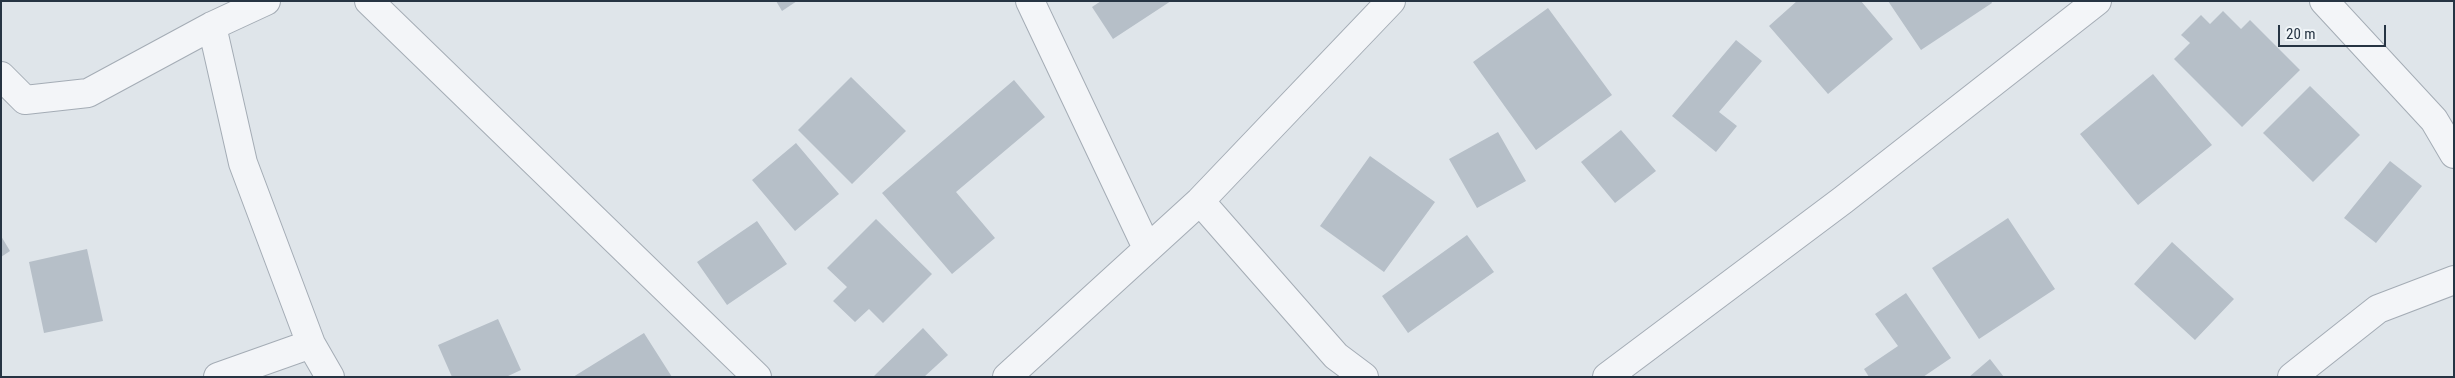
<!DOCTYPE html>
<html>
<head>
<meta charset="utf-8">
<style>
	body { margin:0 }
	#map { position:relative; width:2455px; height:378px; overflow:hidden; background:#dfe5ea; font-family:"Roboto Condensed",sans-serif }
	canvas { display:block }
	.frame { position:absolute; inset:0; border:2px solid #263443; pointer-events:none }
	.scale { position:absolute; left:2278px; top:25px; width:108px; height:22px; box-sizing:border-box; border:2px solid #263443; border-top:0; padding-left:6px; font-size:15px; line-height:18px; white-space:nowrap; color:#263443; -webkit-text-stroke:4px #eff4f7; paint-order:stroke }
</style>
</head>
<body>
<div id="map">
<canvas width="2455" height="378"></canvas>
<div class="frame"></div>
<div class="scale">20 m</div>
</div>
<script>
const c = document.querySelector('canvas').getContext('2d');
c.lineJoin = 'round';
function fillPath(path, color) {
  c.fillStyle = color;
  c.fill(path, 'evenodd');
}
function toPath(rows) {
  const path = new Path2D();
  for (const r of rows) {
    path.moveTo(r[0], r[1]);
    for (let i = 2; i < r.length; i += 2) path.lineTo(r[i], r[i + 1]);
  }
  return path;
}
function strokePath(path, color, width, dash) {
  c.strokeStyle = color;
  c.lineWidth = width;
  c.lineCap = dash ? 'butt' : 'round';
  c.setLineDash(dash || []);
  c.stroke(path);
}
fillPath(toPath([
	[776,1,797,1,782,11],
	[1101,1,1171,1,1113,39,1092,7],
	[1797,1,1861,1,1893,39,1828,94,1769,26],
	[1888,1,1991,1,1992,3,1921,50],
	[1548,8,1612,95,1536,150,1473,62],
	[2223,11,2241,29,2250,20,2300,70,2242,127,2174,59,2190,43,2181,35,2201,15,2210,24],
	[1736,40,1762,61,1719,112,1737,126,1716,152,1672,116],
	[2153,74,2212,145,2138,205,2080,134],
	[851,77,906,131,852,184,798,130],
	[1014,80,1045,117,956,192,995,238,952,274,882,193],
	[2310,86,2360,135,2313,182,2263,133],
	[1621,130,1656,171,1615,203,1581,162],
	[1498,132,1526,181,1477,208,1449,159],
	[796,143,839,194,795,231,752,180],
	[1370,156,1435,202,1384,272,1320,226],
	[2390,161,2422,186,2376,243,2344,218],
	[2008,218,2055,289,1979,339,1932,268],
	[876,219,932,274,883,323,869,309,855,322,833,301,847,287,827,268],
	[757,221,787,264,727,305,697,262],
	[1467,235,1494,272,1408,333,1382,296],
	[1,236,10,251,1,257],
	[2172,242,2234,299,2195,340,2134,284],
	[87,249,103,321,44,333,29,262],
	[1906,293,1951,358,1923,377,1869,377,1864,369,1898,346,1875,314],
	[498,319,521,370,506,377,452,377,438,345],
	[923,328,948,355,924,377,873,377],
	[644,333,672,377,573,377],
	[1990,359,2004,377,1969,377]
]), '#b6bfc8');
const minor = toPath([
	[369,1,757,377],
	[1030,1,1147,248],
	[2324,1,2434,120,2454,154],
	[212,26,243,163,311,344,330,377],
	[1,76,25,100,88,93,212,26,266,1],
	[1200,201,1336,356,1364,377],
	[218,377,311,344],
	[1007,377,1200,201,1391,1],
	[1607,377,1843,200,2097,1],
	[2292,377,2378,309,2454,280]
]);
strokePath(minor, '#a4acb5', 30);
strokePath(minor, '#f3f5f8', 28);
</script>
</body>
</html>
